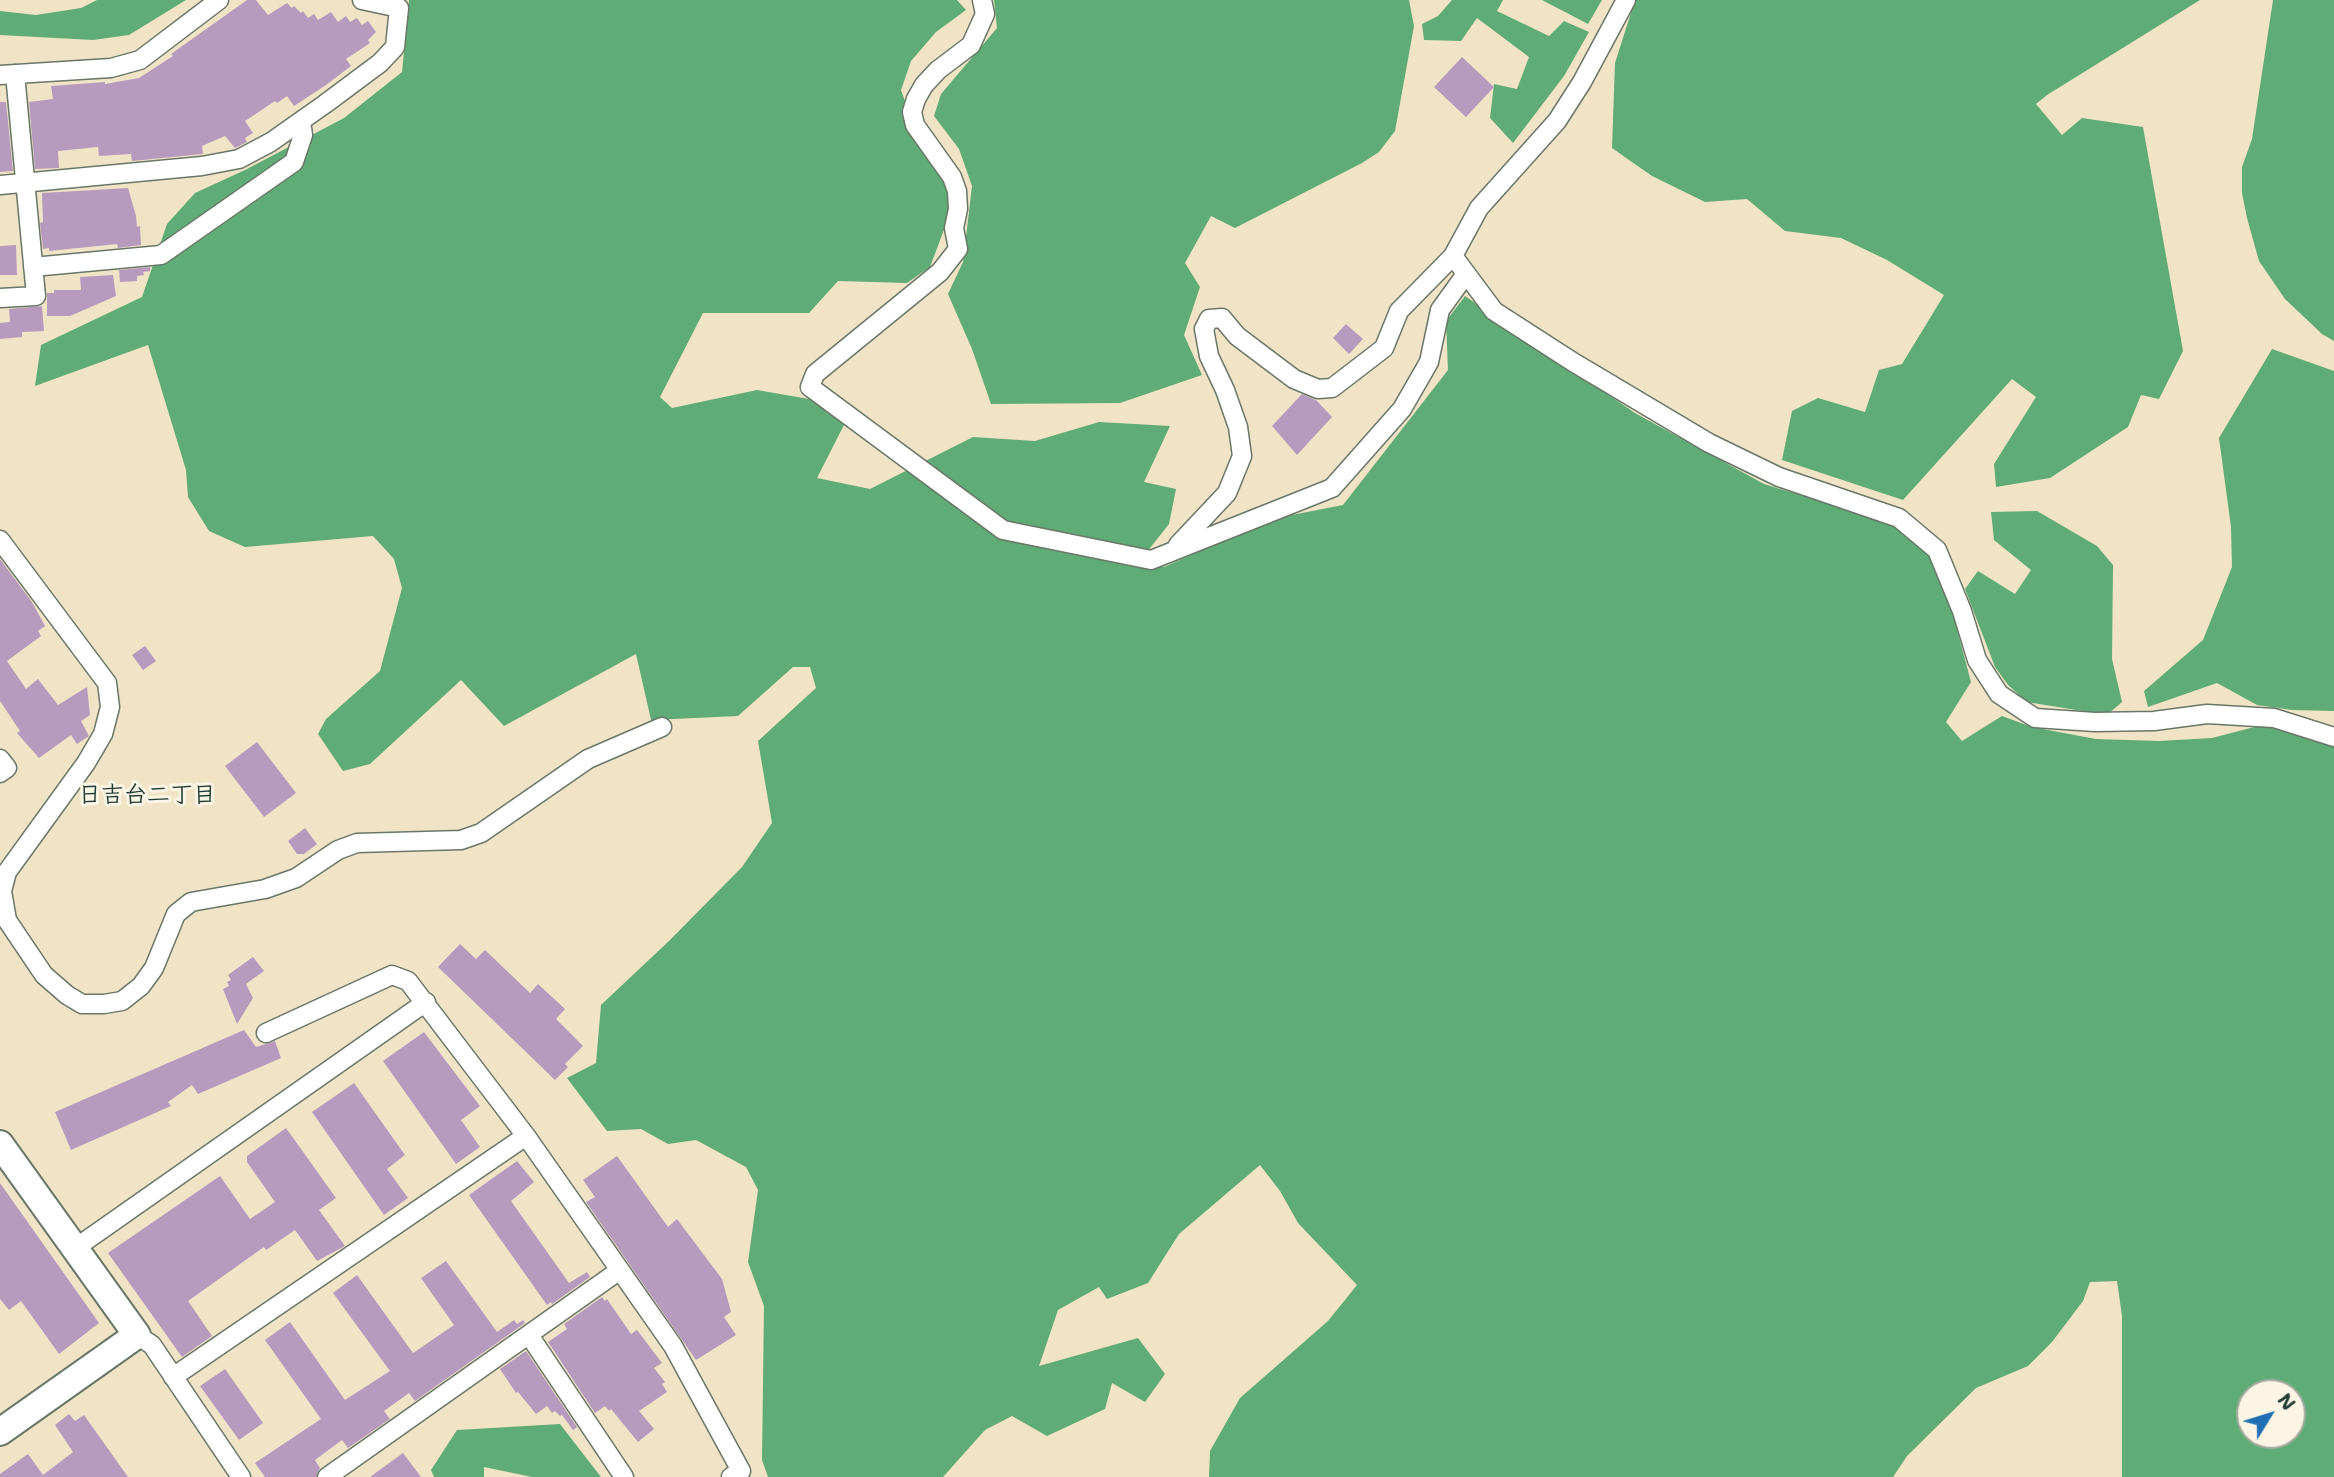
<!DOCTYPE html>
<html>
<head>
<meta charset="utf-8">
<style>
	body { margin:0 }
	#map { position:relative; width:2334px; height:1477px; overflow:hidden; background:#f1e3c5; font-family:"Shantell Sans",sans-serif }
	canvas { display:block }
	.north { position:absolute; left:2236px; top:1379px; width:70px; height:70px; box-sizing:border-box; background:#fcf5e5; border:2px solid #a4ab9e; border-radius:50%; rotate:52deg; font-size:19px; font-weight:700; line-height:28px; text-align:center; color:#1f3d34 }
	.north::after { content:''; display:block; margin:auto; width:24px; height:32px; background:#1f6fb2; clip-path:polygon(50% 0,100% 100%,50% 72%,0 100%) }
</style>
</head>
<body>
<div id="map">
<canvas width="2334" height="1477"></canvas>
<div class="north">N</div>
</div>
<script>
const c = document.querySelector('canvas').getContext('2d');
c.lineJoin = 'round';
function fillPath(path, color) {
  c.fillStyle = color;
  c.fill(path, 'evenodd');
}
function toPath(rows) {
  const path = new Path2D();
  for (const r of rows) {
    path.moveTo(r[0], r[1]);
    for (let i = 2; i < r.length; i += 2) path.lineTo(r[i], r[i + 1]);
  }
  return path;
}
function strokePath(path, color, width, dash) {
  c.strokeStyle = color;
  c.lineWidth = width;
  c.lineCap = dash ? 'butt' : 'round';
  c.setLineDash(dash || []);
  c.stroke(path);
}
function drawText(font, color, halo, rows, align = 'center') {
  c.font = font + ' "Shantell Sans","Klee One",sans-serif';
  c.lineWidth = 6;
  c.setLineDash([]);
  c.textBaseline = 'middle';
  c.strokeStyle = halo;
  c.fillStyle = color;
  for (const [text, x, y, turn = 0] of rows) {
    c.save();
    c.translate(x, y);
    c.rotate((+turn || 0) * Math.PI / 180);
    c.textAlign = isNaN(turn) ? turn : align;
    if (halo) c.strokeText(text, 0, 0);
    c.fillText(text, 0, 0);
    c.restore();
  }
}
fillPath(toPath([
	[97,0,186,0,129,35,93,40,0,35,0,11,36,15,81,8],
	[409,0,957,0,966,10,936,32,911,61,901,90,915,129,948,179,954,203,930,267,907,283,838,281,809,313,703,313,660,397,672,408,757,390,815,400,847,419,817,478,870,489,973,437,1035,441,1099,422,1170,426,1144,482,1176,489,1169,524,1139,562,1164,567,1271,519,1343,505,1448,370,1446,321,1465,296,1635,413,1764,484,1892,523,1934,558,1953,614,1971,682,1946,722,1962,741,2002,716,2032,727,2096,739,2159,741,2212,738,2258,726,2272,727,2334,746,2334,1477,2122,1477,2122,1316,2117,1281,2090,1282,2083,1301,2052,1342,2028,1366,1976,1388,1907,1456,1893,1477,1209,1477,1210,1451,1240,1398,1328,1321,1357,1285,1298,1223,1280,1191,1260,1165,1179,1234,1148,1283,1107,1299,1099,1287,1058,1310,1039,1366,1138,1338,1165,1374,1145,1402,1112,1383,1105,1409,1047,1436,1012,1416,985,1430,943,1477,768,1477,762,1460,764,1306,748,1262,758,1190,746,1167,696,1140,668,1144,641,1129,607,1131,567,1078,596,1063,601,1005,670,940,742,867,772,823,758,741,816,688,810,667,793,667,738,716,651,720,636,654,504,726,461,680,370,764,343,771,318,734,326,719,380,671,402,588,394,559,373,536,245,547,209,531,188,497,186,470,148,345,35,386,41,345,142,297,167,224,195,193,245,170,344,118,402,72],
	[2250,1393,2292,1393,2292,1435,2250,1435],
	[994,0,1409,0,1414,26,1395,131,1379,152,1362,163,1235,228,1211,216,1185,263,1200,287,1184,335,1202,375,1120,403,991,404,972,349,948,294,963,262,972,186,959,149,934,116,941,94,997,28],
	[1452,0,1503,0,1497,11,1549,36,1564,21,1589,32,1564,76,1513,143,1490,118,1494,84,1517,89,1529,57,1477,18,1461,41,1424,40,1422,24,1438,16],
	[1542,0,1602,0,1588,24],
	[1635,0,2200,0,2047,95,2036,104,2062,135,2082,118,2143,127,2183,351,2159,399,2141,395,2128,427,2050,478,1996,487,1994,464,2036,397,2012,379,1903,500,1782,460,1792,411,1818,398,1865,412,1879,370,1902,364,1944,295,1887,260,1841,238,1785,231,1747,199,1705,202,1652,176,1612,148,1615,63],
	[2273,0,2334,0,2334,341,2322,334,2285,299,2259,261,2247,218,2242,193,2242,167,2252,139],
	[2272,349,2334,371,2334,711,2292,710,2257,705,2217,683,2148,707,2144,691,2203,640,2232,567,2231,527,2219,438],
	[2037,511,2097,546,2113,565,2112,659,2122,702,2107,715,2027,702,2008,685,1995,667,1965,589,1978,571,2015,594,2031,570,1994,540,1991,512],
	[560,1424,601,1477,532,1477,484,1467,484,1477,434,1477,431,1470,457,1430]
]), '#60ac76');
fillPath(toPath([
	[247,0,256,0,268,15,287,3,292,8,294,6,301,13,303,11,308,18,314,14,318,20,331,12,338,22,346,16,350,22,357,18,362,25,368,21,376,32,368,40,370,43,346,59,351,66,326,85,294,106,287,96,277,103,275,101,245,121,253,133,245,138,247,142,235,148,225,136,202,146,203,154,132,161,131,154,99,156,98,147,58,151,59,168,35,169,29,102,53,99,51,86,105,82,105,84,139,78,173,56,171,54],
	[1462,57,1494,87,1466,117,1434,87],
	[0,102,6,102,13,171,0,172],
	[128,188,136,216,137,227,140,226,141,245,118,248,117,244,49,251,49,248,43,249,40,223,43,222,42,193],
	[16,245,17,275,0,275,0,246],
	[150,267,150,271,143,272,144,275,137,276,137,281,120,282,119,270],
	[113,275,116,296,70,316,47,316,47,293,54,293,54,290,81,290,80,277],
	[42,306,44,331,22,332,22,337,0,339,0,323,10,322,9,309],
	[1346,324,1363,339,1349,354,1333,338],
	[1302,394,1316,400,1332,417,1297,455,1272,426],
	[0,559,32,602,45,626,38,631,41,636,7,661,26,689,38,679,58,705,87,687,90,715,81,721,89,736,77,744,71,735,39,758,17,733,20,731,0,701],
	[145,646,156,661,143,670,132,655],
	[257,742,296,793,264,817,225,766],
	[305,828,317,844,304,854,297,854,288,841],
	[460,944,476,959,485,950,530,993,538,984,565,1009,556,1019,583,1046,565,1064,568,1067,555,1080,438,967],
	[253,957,264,971,246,984,253,998,237,1024,223,989,229,986,227,982,231,980,228,975],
	[244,1030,256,1047,275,1041,281,1058,198,1094,192,1085,168,1102,171,1106,71,1150,55,1112],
	[424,1032,480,1106,461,1120,480,1147,456,1164,383,1061],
	[354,1083,405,1155,387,1169,408,1198,384,1215,312,1112],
	[286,1128,336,1198,319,1210,345,1246,317,1261,295,1230,266,1250,264,1247,188,1301,212,1336,182,1357,108,1253,220,1176,250,1219,275,1202,247,1162,247,1156],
	[617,1156,668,1227,677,1219,722,1279,731,1312,724,1317,736,1335,696,1360,586,1202,595,1197,583,1180],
	[517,1161,534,1182,511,1201,569,1283,587,1272,590,1277,552,1304,551,1302,547,1305,469,1195],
	[0,1183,99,1323,59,1354,21,1301,9,1310,0,1299],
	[446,1261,497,1332,514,1320,517,1324,523,1320,525,1323,415,1401,409,1393,384,1411,390,1419,348,1448,342,1440,315,1460,320,1468,316,1477,265,1477,255,1463,321,1419,265,1340,290,1322,345,1400,390,1371,333,1293,357,1275,413,1353,454,1325,421,1278],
	[602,1297,605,1301,607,1299,631,1334,637,1330,662,1363,654,1368,665,1382,662,1384,667,1392,639,1411,654,1429,638,1442,611,1409,609,1411,605,1406,595,1413,548,1342,567,1329,564,1324],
	[526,1351,577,1427,573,1430,562,1415,560,1416,555,1411,552,1413,547,1406,536,1414,518,1392,516,1393,500,1369],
	[225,1369,263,1423,239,1440,200,1386],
	[69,1414,75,1421,84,1415,128,1477,0,1477,0,1474,28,1454,43,1475,73,1452,55,1425],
	[403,1453,421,1477,370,1477]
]), '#b79bbf');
const street = toPath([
	[982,0,985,14,971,45,938,70,924,85,916,99,912,112,915,125,952,177,957,191,958,209,954,228,958,249,940,272,815,374,810,387,1003,530,1151,560,1332,488,1402,409,1429,362,1440,310,1466,274],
	[1626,0,1582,82,1557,121,1479,208,1453,256,1494,311,1573,362,1709,443,1779,477,1899,518,1937,550,1962,611,1977,660,1999,694,2035,718,2095,722,2154,721,2207,714,2257,717,2274,718,2334,737],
	[0,75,111,68,140,60,219,0],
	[0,185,202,166,239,159,271,142,325,104,380,63,395,47,399,8,362,0],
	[33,267,161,255,294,162,303,135,301,121],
	[0,298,36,296,15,74],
	[0,540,107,683,110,707,103,734,86,763,7,872,2,891,7,920,44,975,67,995,82,1004,104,1004,122,1001,141,986,154,968,176,914,191,902,265,889,296,878,338,850,357,843,461,840,481,833,588,759,662,727],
	[1178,545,1227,493,1242,456,1238,427,1225,390,1209,356,1204,329,1209,319,1222,318,1237,336,1294,379,1318,389,1332,388,1384,348,1399,311,1453,256],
	[0,759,7,768,0,773],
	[266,1033,392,975,408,981,526,1136,673,1346,741,1471,731,1477],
	[74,1249,426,1002],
	[137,1335,152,1345,241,1477],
	[529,1335,624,1477],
	[173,1377,526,1136],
	[327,1477,620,1270]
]);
const secondary = toPath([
	[0,1144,137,1335,0,1432]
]);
strokePath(street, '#687767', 21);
strokePath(secondary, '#687767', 30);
strokePath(street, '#fff', 18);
strokePath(secondary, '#fff', 26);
drawText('bold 23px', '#1f3d34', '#fcf5e5', [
	["日吉台二丁目",147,796]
]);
</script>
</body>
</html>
